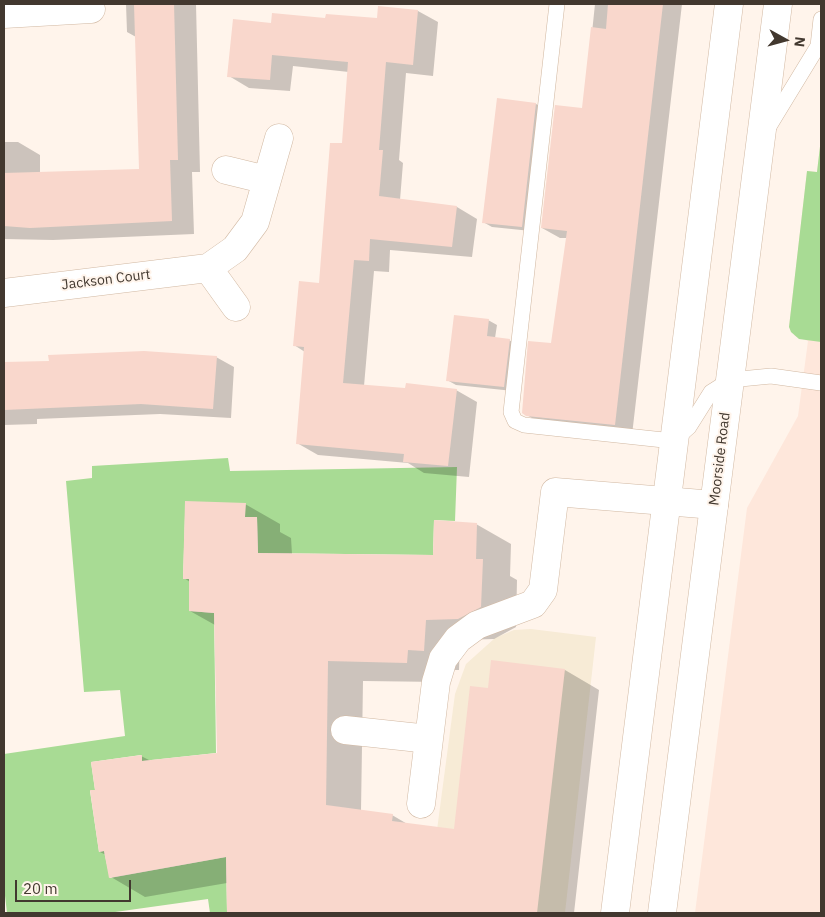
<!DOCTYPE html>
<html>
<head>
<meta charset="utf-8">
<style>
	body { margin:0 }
	#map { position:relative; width:825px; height:917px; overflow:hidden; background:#fff4eb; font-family:"IBM Plex Sans",sans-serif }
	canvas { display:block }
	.frame { position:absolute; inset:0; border:5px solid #42382f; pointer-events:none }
	.north { position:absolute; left:760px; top:15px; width:50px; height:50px; -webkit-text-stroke:4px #fff4eb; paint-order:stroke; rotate:97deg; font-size:14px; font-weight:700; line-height:20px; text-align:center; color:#42382f }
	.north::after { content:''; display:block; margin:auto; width:18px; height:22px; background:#42382f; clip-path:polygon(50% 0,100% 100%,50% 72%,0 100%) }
	.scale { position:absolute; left:15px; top:880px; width:116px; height:22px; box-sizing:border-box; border:2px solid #42382f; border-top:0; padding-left:6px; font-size:15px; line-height:18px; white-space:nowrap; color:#42382f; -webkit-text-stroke:4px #fff4eb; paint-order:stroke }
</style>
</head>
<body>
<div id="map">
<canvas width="825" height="917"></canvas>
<div class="frame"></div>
<div class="north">N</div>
<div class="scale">20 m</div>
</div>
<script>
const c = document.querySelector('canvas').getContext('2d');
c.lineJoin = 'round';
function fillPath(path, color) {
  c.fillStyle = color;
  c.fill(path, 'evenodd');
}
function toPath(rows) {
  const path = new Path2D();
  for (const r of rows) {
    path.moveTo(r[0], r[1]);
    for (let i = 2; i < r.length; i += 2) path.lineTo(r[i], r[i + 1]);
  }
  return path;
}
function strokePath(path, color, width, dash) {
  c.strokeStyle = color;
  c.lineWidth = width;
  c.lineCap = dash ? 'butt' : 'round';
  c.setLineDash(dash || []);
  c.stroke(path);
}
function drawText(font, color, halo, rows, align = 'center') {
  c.font = font + ' "IBM Plex Sans",sans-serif';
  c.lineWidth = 4;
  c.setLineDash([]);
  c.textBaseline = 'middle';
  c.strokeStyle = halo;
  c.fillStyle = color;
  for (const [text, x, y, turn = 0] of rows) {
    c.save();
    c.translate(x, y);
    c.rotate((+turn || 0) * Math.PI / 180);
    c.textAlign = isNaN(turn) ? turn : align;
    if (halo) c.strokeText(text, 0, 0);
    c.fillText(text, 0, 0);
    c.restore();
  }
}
fillPath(toPath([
	[531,629,596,637,565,913,426,913,455,694,466,664,495,638,514,630]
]), '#f7ebd6');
fillPath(toPath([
	[821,138,821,913,695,913,747,508,798,416,808,341,795,336,789,327,807,171,817,172]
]), '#fee7db');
fillPath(toPath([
	[821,138,821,342,799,339,791,332,789,327,807,171,817,172],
	[228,458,230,471,457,467,455,521,434,520,433,555,258,553,257,517,245,517,245,503,185,516,183,579,189,579,189,611,214,613,216,753,142,761,141,755,91,762,95,790,90,791,99,852,104,851,110,878,226,857,227,912,233,913,210,913,208,899,108,913,7,913,4,887,4,754,125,736,120,690,84,692,66,481,92,478,92,466]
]), '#a8db94');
fillPath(toPath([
	[126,4,196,4,200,172,192,172,194,234,53,240,4,239,4,142,18,142,40,155,40,174,140,171,136,37,127,32],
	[595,4,682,4,632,435,541,423,523,413,552,345,567,238,560,238,542,228,584,109],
	[379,7,418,11,438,22,433,76,406,73,399,160,403,163,400,200,457,207,477,219,472,257,390,250,389,272,374,271,364,386,406,390,456,390,477,402,469,477,424,473,408,463,318,455,297,443,305,352,294,345,320,284,343,145,349,72,293,66,290,91,249,88,229,76,272,24,326,19,378,20],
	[498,100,536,104,545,109,531,231,492,227,483,222],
	[488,320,497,325,495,338,509,340,518,345,513,391,456,385,447,380],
	[216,357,234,367,231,418,160,414,37,419,37,424,4,425,4,363],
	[245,504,280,524,280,532,291,538,292,554,434,557,476,524,511,544,510,576,517,580,516,627,494,639,460,640,459,670,442,670,441,682,363,681,361,811,392,815,409,825,455,830,490,689,565,670,599,690,574,913,231,913,228,912,227,883,145,897,111,877,106,855,100,852,96,791,141,756,151,761,218,754,215,625,190,611,190,582,184,578]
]), '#0003');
fillPath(toPath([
	[134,4,174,4,178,160,170,160,172,221,30,228,4,226,4,173,139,169],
	[608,4,663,4,615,425,526,416,522,413,528,341,551,343,567,231,541,228,555,105,582,108,591,27,606,29],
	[378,6,418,10,413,65,386,62,379,150,383,150,379,196,457,206,452,247,370,239,369,261,354,260,343,383,405,388,406,383,457,389,448,466,403,462,404,454,296,444,304,347,293,346,299,281,319,283,330,143,342,143,348,62,272,55,270,80,227,77,233,19,271,23,272,13,325,18,326,14,377,18],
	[497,98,536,103,522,227,482,223],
	[454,315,489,319,487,336,510,339,504,387,446,381],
	[144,351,217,356,213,409,141,404,4,410,4,362,49,361,48,355],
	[185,501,246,503,245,517,257,517,258,553,433,555,434,520,477,523,476,559,483,559,481,607,458,619,426,620,424,651,408,650,407,663,328,661,326,805,393,814,392,821,454,829,470,686,488,688,491,660,565,669,537,913,227,913,226,857,109,878,104,851,99,852,90,790,95,790,91,762,142,755,142,761,217,753,214,613,189,611,189,579,183,579]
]), '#f9d7cc');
const service = toPath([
	[557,4,511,412,515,421,524,425,673,441,689,427,711,392,730,380,771,376,821,383],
	[768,128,818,46,821,19]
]);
const minor = toPath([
	[4,14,91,9],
	[226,170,267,180],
	[208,268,236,307],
	[4,293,208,268,235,249,255,222,279,138],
	[345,730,429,739],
	[421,804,436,682,443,659,458,639,477,625,533,604,543,590,555,492,714,505]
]);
const tertiary = toPath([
	[615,913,729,4],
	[662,913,778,4]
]);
strokePath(service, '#d1b8a2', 16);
strokePath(minor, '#d1b8a2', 29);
strokePath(tertiary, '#d1b8a2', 29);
strokePath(service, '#fff', 15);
strokePath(minor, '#fff', 28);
strokePath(tertiary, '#fff', 28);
drawText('14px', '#42382f', '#fff4eb', [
	["Jackson Court",106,280,-7],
	["Moorside Road",720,459,-83]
]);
</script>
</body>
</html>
